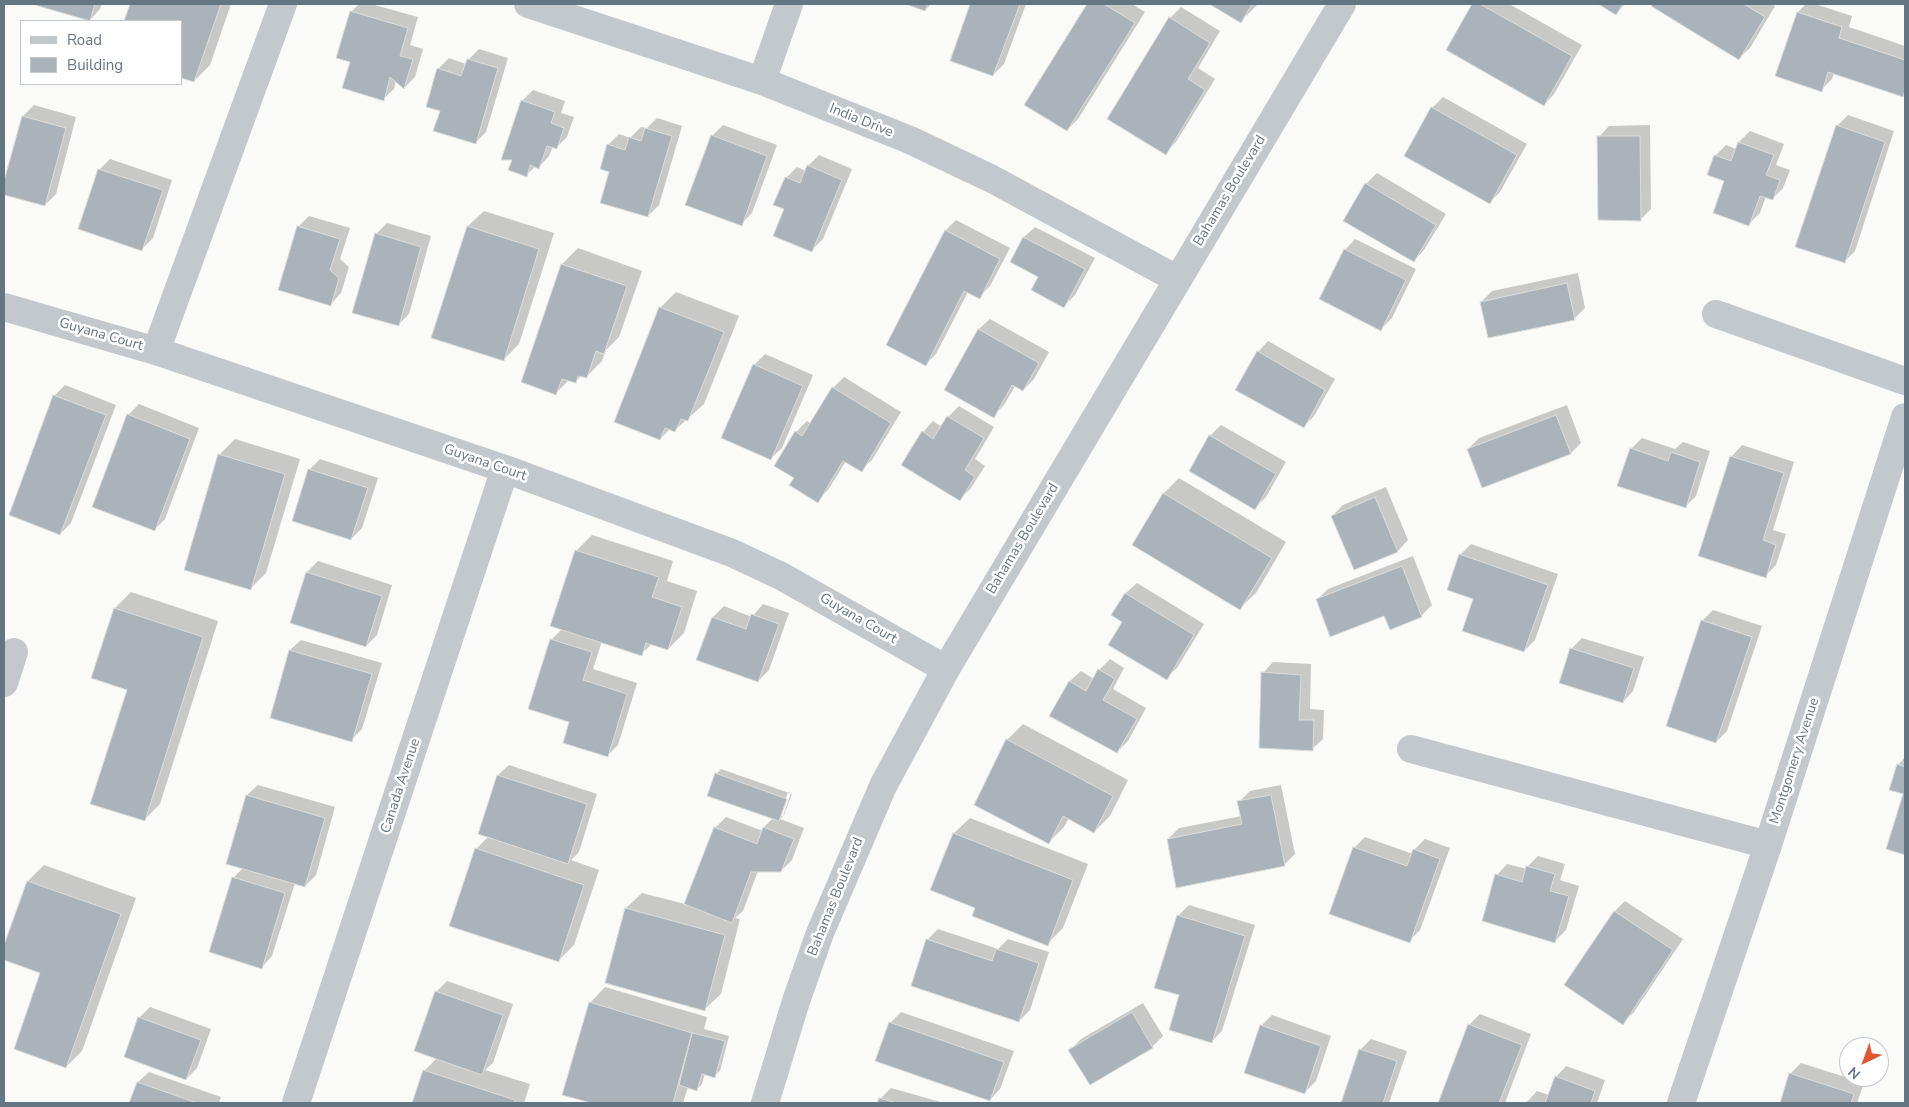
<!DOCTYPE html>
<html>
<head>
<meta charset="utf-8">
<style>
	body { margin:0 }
	#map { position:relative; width:1909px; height:1107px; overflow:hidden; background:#fafaf8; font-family:"Nunito Sans",sans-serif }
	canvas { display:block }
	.frame { position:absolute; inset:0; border:5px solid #657683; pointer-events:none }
	.legend { position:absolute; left:20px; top:20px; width:162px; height:65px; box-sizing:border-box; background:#fff; border:1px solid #c1c8cd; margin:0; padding:6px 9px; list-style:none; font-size:15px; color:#657683 }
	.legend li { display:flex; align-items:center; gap:10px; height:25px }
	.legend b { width:25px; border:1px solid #c1c8cd }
	.north { position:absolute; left:1839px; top:1037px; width:50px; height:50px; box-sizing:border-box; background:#fff; border:1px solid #c1c8cd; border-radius:50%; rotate:222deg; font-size:14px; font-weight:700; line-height:20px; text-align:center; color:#657683 }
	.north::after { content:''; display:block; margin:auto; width:18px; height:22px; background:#e4572e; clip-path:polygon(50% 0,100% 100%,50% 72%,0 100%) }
</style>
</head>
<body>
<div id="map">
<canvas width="1909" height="1107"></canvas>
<div class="frame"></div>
<ul class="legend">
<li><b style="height:6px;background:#c3c8cc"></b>Road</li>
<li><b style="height:14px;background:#aab3b9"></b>Building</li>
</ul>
<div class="north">N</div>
</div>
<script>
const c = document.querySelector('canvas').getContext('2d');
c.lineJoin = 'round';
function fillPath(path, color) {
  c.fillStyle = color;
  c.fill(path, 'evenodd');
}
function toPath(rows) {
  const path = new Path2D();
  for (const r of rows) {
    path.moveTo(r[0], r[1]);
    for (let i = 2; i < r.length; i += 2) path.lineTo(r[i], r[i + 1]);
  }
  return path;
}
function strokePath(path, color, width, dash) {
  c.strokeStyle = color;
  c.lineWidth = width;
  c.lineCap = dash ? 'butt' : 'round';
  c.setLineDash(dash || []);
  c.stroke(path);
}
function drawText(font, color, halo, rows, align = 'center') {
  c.font = font + ' "Nunito Sans",sans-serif';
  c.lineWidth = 5;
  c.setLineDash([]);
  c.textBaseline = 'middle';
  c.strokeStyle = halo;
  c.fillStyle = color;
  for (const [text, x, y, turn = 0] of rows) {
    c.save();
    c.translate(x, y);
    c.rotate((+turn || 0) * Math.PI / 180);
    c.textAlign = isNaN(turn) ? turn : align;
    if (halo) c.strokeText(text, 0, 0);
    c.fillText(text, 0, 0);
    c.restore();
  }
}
fillPath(toPath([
	[36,4,102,4,100,9,90,20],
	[132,4,231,4,210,65,194,81,181,21,126,21],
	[359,4,371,4,418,17,410,45,423,49,415,77,404,88,396,80,394,89,383,99,351,61,351,12],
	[908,4,931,4,925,10],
	[971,4,1026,4,1004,64,993,75,952,60],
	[1089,4,1132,4,1145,12,1078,119,1067,130,1026,104],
	[1211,4,1258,4,1241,21],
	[1473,4,1509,4,1582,45,1554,94,1544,105,1448,50],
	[1600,4,1625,4,1616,14],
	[1654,4,1772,4,1775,6,1750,48,1739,58,1653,6],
	[1806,4,1815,4,1852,16,1849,27,1905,46,1905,93,1903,96,1834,73,1832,79,1821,90,1777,75,1798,12],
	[1181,7,1220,31,1198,68,1215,79,1176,142,1165,153,1170,18],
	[479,49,508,58,486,132,476,142,441,110,438,69,449,58,466,64,468,60],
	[533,90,565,101,561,113,574,117,567,137,556,148,553,146,549,156,539,167,536,166,526,175,513,158,522,101],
	[1443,97,1527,144,1500,192,1489,203,1406,156,1432,108],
	[34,105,76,117,56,194,45,205,4,193,4,186,23,116],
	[1848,115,1894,131,1855,251,1844,262,1837,126],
	[657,118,682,126,659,205,648,216,611,171,608,145,619,134,630,138,641,127,647,128],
	[723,125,777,145,752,213,741,224,712,136],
	[1650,125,1651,209,1640,220,1599,137,1609,126],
	[1750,131,1784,144,1776,165,1790,170,1783,188,1772,199,1766,196,1760,213,1749,224,1715,156,1726,145,1736,149,1739,142],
	[819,155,852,169,823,239,812,250,786,209,786,178,797,167,806,171,808,166],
	[110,159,172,180,153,238,142,249,99,170],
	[1377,173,1446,214,1424,250,1414,261,1366,184],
	[484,211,554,233,519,344,503,360,468,226],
	[309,216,350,228,340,259,349,267,341,293,331,304,298,227],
	[956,220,1010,248,990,286,979,297,968,292,936,354,926,364,946,230],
	[387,223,431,236,409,314,398,325,376,234],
	[1035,227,1095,258,1075,295,1064,306,1040,277,1012,262,1024,237],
	[1355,239,1416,269,1392,318,1381,329,1345,250],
	[578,248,642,271,619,337,606,350,602,361,586,377,582,375,575,382,569,380,556,393,522,381,562,264],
	[1578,273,1585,308,1574,319,1481,302,1492,291],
	[676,292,739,316,704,404,675,430,670,429,660,439,660,308],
	[990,319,1049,352,1034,379,1023,390,1015,386,1004,405,993,416,946,389,979,329],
	[1268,341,1335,379,1314,416,1303,427,1258,352],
	[765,354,813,375,782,448,771,458,754,365],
	[844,377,901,412,872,460,861,470,846,461,828,490,817,501,796,478,796,432,807,421,811,424,833,388],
	[65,385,116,405,71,523,60,534,54,396],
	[139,404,199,428,165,519,154,530,128,415],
	[1567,405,1581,443,1571,453,1468,449,1479,438],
	[959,406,994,427,975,459,985,466,971,488,960,499,923,432,933,421,942,427,948,417],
	[1221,425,1286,462,1266,497,1255,508,1210,436],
	[1642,438,1675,449,1683,442,1710,451,1696,496,1685,507,1631,449],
	[235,439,300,459,266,573,250,589,219,455],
	[1742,445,1794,462,1773,530,1786,534,1776,565,1765,576,1700,555,1732,456],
	[320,459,378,478,362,528,351,539,309,470],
	[1179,478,1286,542,1256,593,1240,608,1134,545,1164,493],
	[1386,487,1408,540,1398,551,1354,568,1332,516,1343,505],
	[592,535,673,561,667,581,697,591,684,633,668,649,652,644,641,654,602,641,593,669,637,683,618,745,607,756,571,722,551,640,562,629,576,551],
	[1471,544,1558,574,1535,640,1524,651,1474,598,1460,555],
	[1413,556,1432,605,1421,616,1385,615,1317,600,1328,589],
	[318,561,392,585,377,635,366,646,307,572],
	[1137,583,1204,624,1177,668,1166,678,1124,622,1113,615,1126,593],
	[131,592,218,621,160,804,144,820,128,689,93,677,115,608],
	[763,604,789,613,769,670,758,681,698,659,713,617,724,606,752,617],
	[1713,610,1762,626,1727,731,1716,742,1702,621],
	[1582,638,1644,657,1633,691,1623,702,1571,649],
	[301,640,382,663,362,729,351,740,290,650],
	[1110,659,1124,668,1113,689,1146,708,1128,741,1117,752,1051,715,1070,681,1081,671,1094,679,1099,670],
	[1273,662,1311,664,1310,709,1324,710,1323,739,1312,749,1263,673],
	[1023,724,1128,780,1110,816,1094,832,1069,818,1064,827,1048,843,990,774,1007,740],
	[1905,757,1905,853,1888,848,1904,794,1898,765],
	[509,765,597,794,579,852,571,860,599,870,574,945,558,961,476,849,489,836,498,775],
	[721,769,792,794,784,815,780,819,804,828,792,860,781,871,758,871,743,911,735,918,740,919,721,994,705,1009,607,983,626,908,642,893,685,904,715,828,726,817,763,831,764,827,773,818,716,774],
	[788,792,791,793,783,816,780,816],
	[258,785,335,807,316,875,305,886,295,883,272,956,262,967,233,878,243,868,247,795],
	[1281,785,1295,854,1284,865,1168,839,1179,828,1242,816,1239,802,1250,791],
	[970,818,1088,864,1063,928,1047,944,977,908,954,833],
	[1365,837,1413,854,1414,850,1425,839,1450,848,1420,930,1409,941,1354,848],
	[1538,856,1565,864,1560,880,1579,886,1566,930,1555,941,1497,875,1507,864,1527,869,1528,866],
	[44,865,136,898,82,1051,66,1067,42,972,4,958,4,949,28,881],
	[1625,901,1683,939,1634,1012,1623,1023,1565,984,1615,911],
	[1189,905,1255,925,1222,1031,1211,1042,1180,995,1178,916],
	[938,929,998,949,1008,939,1049,952,1030,1010,1019,1021,927,940],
	[447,981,513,1004,493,1063,485,1070,530,1084,524,1103,413,1103,424,1071,437,1058,436,992],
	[605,987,707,1017,704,1029,729,1036,720,1071,714,1076,705,1073,702,1084,697,1089,688,1087,683,1103,596,1103,564,1094,590,1003],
	[1143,1003,1163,1036,1152,1047,1090,1084,1070,1050,1081,1039],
	[150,1007,211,1029,197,1068,186,1079,139,1018],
	[901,1012,1014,1051,1000,1089,990,1100,890,1023],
	[1480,1014,1531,1034,1505,1103,1440,1103,1469,1025],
	[1272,1015,1331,1036,1316,1081,1305,1092,1261,1026],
	[1371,1039,1407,1051,1389,1103,1342,1103,1360,1050],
	[1801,1063,1864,1083,1857,1103,1781,1103,1790,1074],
	[1566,1066,1605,1080,1597,1103,1526,1103,1537,1091,1549,1095,1556,1077],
	[149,1072,221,1097,219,1103,131,1103,138,1082],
	[891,1088,944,1103,879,1103,880,1099]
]), '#0003');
const building = toPath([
	[35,4,95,4,90,21,35,5,35,4],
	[130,4,221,4,194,82,181,78,181,21,124,21,130,4],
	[905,4,928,4,925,11,905,4],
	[970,4,1020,4,993,76,950,61,970,4],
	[1087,4,1104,4,1135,23,1067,131,1024,105,1087,4],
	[1209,4,1252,4,1241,23,1209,4],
	[1472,4,1480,4,1572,56,1544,106,1446,50,1472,4],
	[1598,4,1623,4,1616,15,1598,4],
	[1653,4,1744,4,1765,17,1739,60,1651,6,1653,4],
	[350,11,408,28,400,56,413,59,404,89,390,77,384,101,342,88,350,62,336,58,350,11],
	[1797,12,1842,27,1839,38,1905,60,1905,90,1903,97,1828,72,1822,92,1775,76,1797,12],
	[1169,17,1210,43,1188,79,1205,90,1166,155,1107,119,1169,17],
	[467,59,498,68,476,144,433,131,440,111,426,107,437,68,461,76,467,59],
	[521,100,555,112,551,123,564,128,557,149,547,146,539,169,530,165,527,177,508,170,512,160,501,160,521,100],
	[1431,107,1517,155,1490,204,1404,156,1431,107],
	[22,116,66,128,45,206,4,195,4,181,22,116],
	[1836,125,1885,142,1845,263,1795,247,1836,125],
	[645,128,672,136,648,217,600,203,609,172,600,169,607,144,625,150,629,137,641,141,645,128],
	[711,135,767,156,742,226,685,205,711,135],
	[1597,136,1640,136,1641,221,1598,220,1597,136],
	[1738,142,1774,155,1766,175,1780,180,1773,200,1760,196,1749,226,1713,213,1724,181,1707,175,1714,155,1731,161,1738,142],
	[807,165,842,180,812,252,773,236,784,209,773,205,785,177,800,183,807,165],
	[98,169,163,190,142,251,78,229,98,169],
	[1365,183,1436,225,1414,262,1343,221,1365,183],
	[297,226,340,239,330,270,339,278,331,306,278,290,297,226],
	[467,226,539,249,504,361,431,338,467,226],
	[945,230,1000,259,980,299,964,291,926,366,886,345,945,230],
	[375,233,421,247,399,326,352,313,375,233],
	[1023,237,1085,269,1064,308,1031,290,1038,277,1010,262,1023,237],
	[1344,249,1406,280,1381,331,1319,299,1344,249],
	[561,264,627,286,604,354,596,351,587,378,578,376,576,383,562,379,556,395,521,382,561,264],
	[1567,283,1575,320,1488,338,1480,302,1567,283],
	[659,307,724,332,688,421,681,419,675,432,665,428,660,440,614,422,659,307],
	[978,329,1039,363,1023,391,1012,385,994,418,944,390,978,329],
	[1257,351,1325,390,1304,428,1235,390,1257,351],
	[753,364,803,386,771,460,721,438,753,364],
	[832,387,891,423,862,472,843,461,818,503,789,485,794,478,774,466,795,431,802,436,832,387],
	[53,395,106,415,60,535,9,515,53,395],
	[127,414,190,439,155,531,92,507,127,414],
	[1556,415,1571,454,1482,488,1467,449,1556,415],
	[947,416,984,438,965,470,975,477,960,501,901,465,922,431,933,439,947,416],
	[1209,435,1276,474,1255,510,1189,471,1209,435],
	[1630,448,1668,461,1671,452,1700,462,1686,508,1617,486,1630,448],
	[218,454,285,474,251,590,184,570,218,454],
	[1730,456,1784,473,1763,540,1776,545,1766,578,1698,556,1730,456],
	[308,469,368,488,351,540,292,521,308,469],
	[1163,493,1272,558,1240,610,1132,545,1163,493],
	[1375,497,1398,552,1354,570,1331,516,1375,497],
	[575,550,659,577,652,597,682,607,668,650,646,643,642,656,550,626,575,550],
	[1459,554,1548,585,1524,652,1462,631,1473,599,1447,590,1459,554],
	[1402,566,1422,617,1390,630,1384,616,1330,637,1316,599,1402,566],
	[306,572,382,596,366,647,290,623,306,572],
	[1125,593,1194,635,1167,680,1108,645,1122,622,1111,615,1125,593],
	[114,608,203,637,145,821,90,804,127,690,91,678,114,608],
	[751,614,779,624,758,682,696,660,712,617,746,629,751,614],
	[1701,620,1752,637,1716,743,1666,726,1701,620],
	[550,639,592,652,583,680,627,694,608,757,563,743,569,722,528,709,550,639],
	[1570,648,1634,668,1623,703,1559,683,1570,648],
	[289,650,372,674,352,742,270,718,289,650],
	[1098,669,1115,679,1103,700,1137,719,1117,753,1049,716,1069,681,1086,691,1098,669],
	[1261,672,1301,675,1299,720,1314,720,1313,751,1259,748,1261,672],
	[1006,739,1113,796,1094,833,1063,816,1049,844,974,805,1006,739],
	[1897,764,1905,767,1905,855,1886,849,1903,794,1889,790,1897,764],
	[715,773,787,799,779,821,707,796,715,773],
	[497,775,587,804,568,864,478,834,497,775],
	[246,795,325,818,305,887,226,864,246,795],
	[1271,795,1285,866,1176,888,1167,839,1242,824,1237,801,1271,795],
	[714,827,757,844,763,827,794,839,781,872,751,872,732,923,684,904,714,827],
	[953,833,1073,880,1048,946,972,916,975,908,930,890,953,833],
	[1353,847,1407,866,1413,849,1440,859,1410,943,1329,914,1353,847],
	[475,848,584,885,559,962,449,926,475,848],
	[1526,866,1555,874,1550,891,1569,896,1555,943,1482,921,1495,874,1522,882,1526,866],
	[232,877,285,893,262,969,209,952,232,877],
	[27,881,121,914,66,1068,14,1049,40,973,4,960,4,945,27,881],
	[625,908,725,935,705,1011,605,983,625,908],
	[1614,911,1673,950,1623,1025,1564,985,1614,911],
	[1177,915,1245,936,1212,1043,1169,1030,1179,995,1154,988,1177,915],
	[926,939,992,961,996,949,1039,963,1019,1022,911,986,926,939],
	[435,991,503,1015,482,1075,414,1051,435,991],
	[589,1002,692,1033,673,1103,591,1103,562,1095,589,1002],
	[1132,1012,1153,1048,1090,1085,1068,1050,1132,1012],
	[138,1017,201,1040,186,1080,124,1057,138,1017],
	[889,1022,1004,1062,990,1101,875,1061,889,1022],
	[1468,1024,1522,1045,1499,1103,1438,1103,1468,1024],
	[1260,1025,1321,1046,1305,1094,1244,1073,1260,1025],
	[692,1033,725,1041,715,1078,702,1074,697,1091,679,1085,692,1033],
	[1359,1049,1397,1061,1383,1103,1341,1103,1359,1049],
	[423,1070,515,1100,514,1103,412,1103,423,1070],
	[1789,1073,1854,1094,1851,1103,1780,1103,1789,1073],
	[1555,1076,1595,1091,1591,1103,1545,1103,1555,1076],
	[137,1082,197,1103,129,1103,137,1082],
	[879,1098,896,1103,877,1103,879,1098]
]);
fillPath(building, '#aab3b9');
strokePath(building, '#dcdcda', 1);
strokePath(toPath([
	[528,4,762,81,910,140,992,179,1177,279],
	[762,81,789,4],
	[4,307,156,351,505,469,732,553,781,576,946,669],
	[1716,314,1905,381],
	[156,351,283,4],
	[4,683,14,652],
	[1411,749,1768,845],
	[296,1103,505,469],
	[765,1103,796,1001,820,933,883,786,946,669,1342,4],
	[1681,1103,1768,845,1905,417]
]), '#c3c8cc', 28);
drawText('14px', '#657683', '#fff', [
	["India Drive",861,121,22],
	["Bahamas Boulevard",1230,191,-59],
	["Guyana Court",101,335,16],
	["Guyana Court",485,463,19],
	["Bahamas Boulevard",1023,539,-59],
	["Guyana Court",858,619,30],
	["Montgomery Avenue",1795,761,-72],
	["Canada Avenue",401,786,-72],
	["Bahamas Boulevard",836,897,-68]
]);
</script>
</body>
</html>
